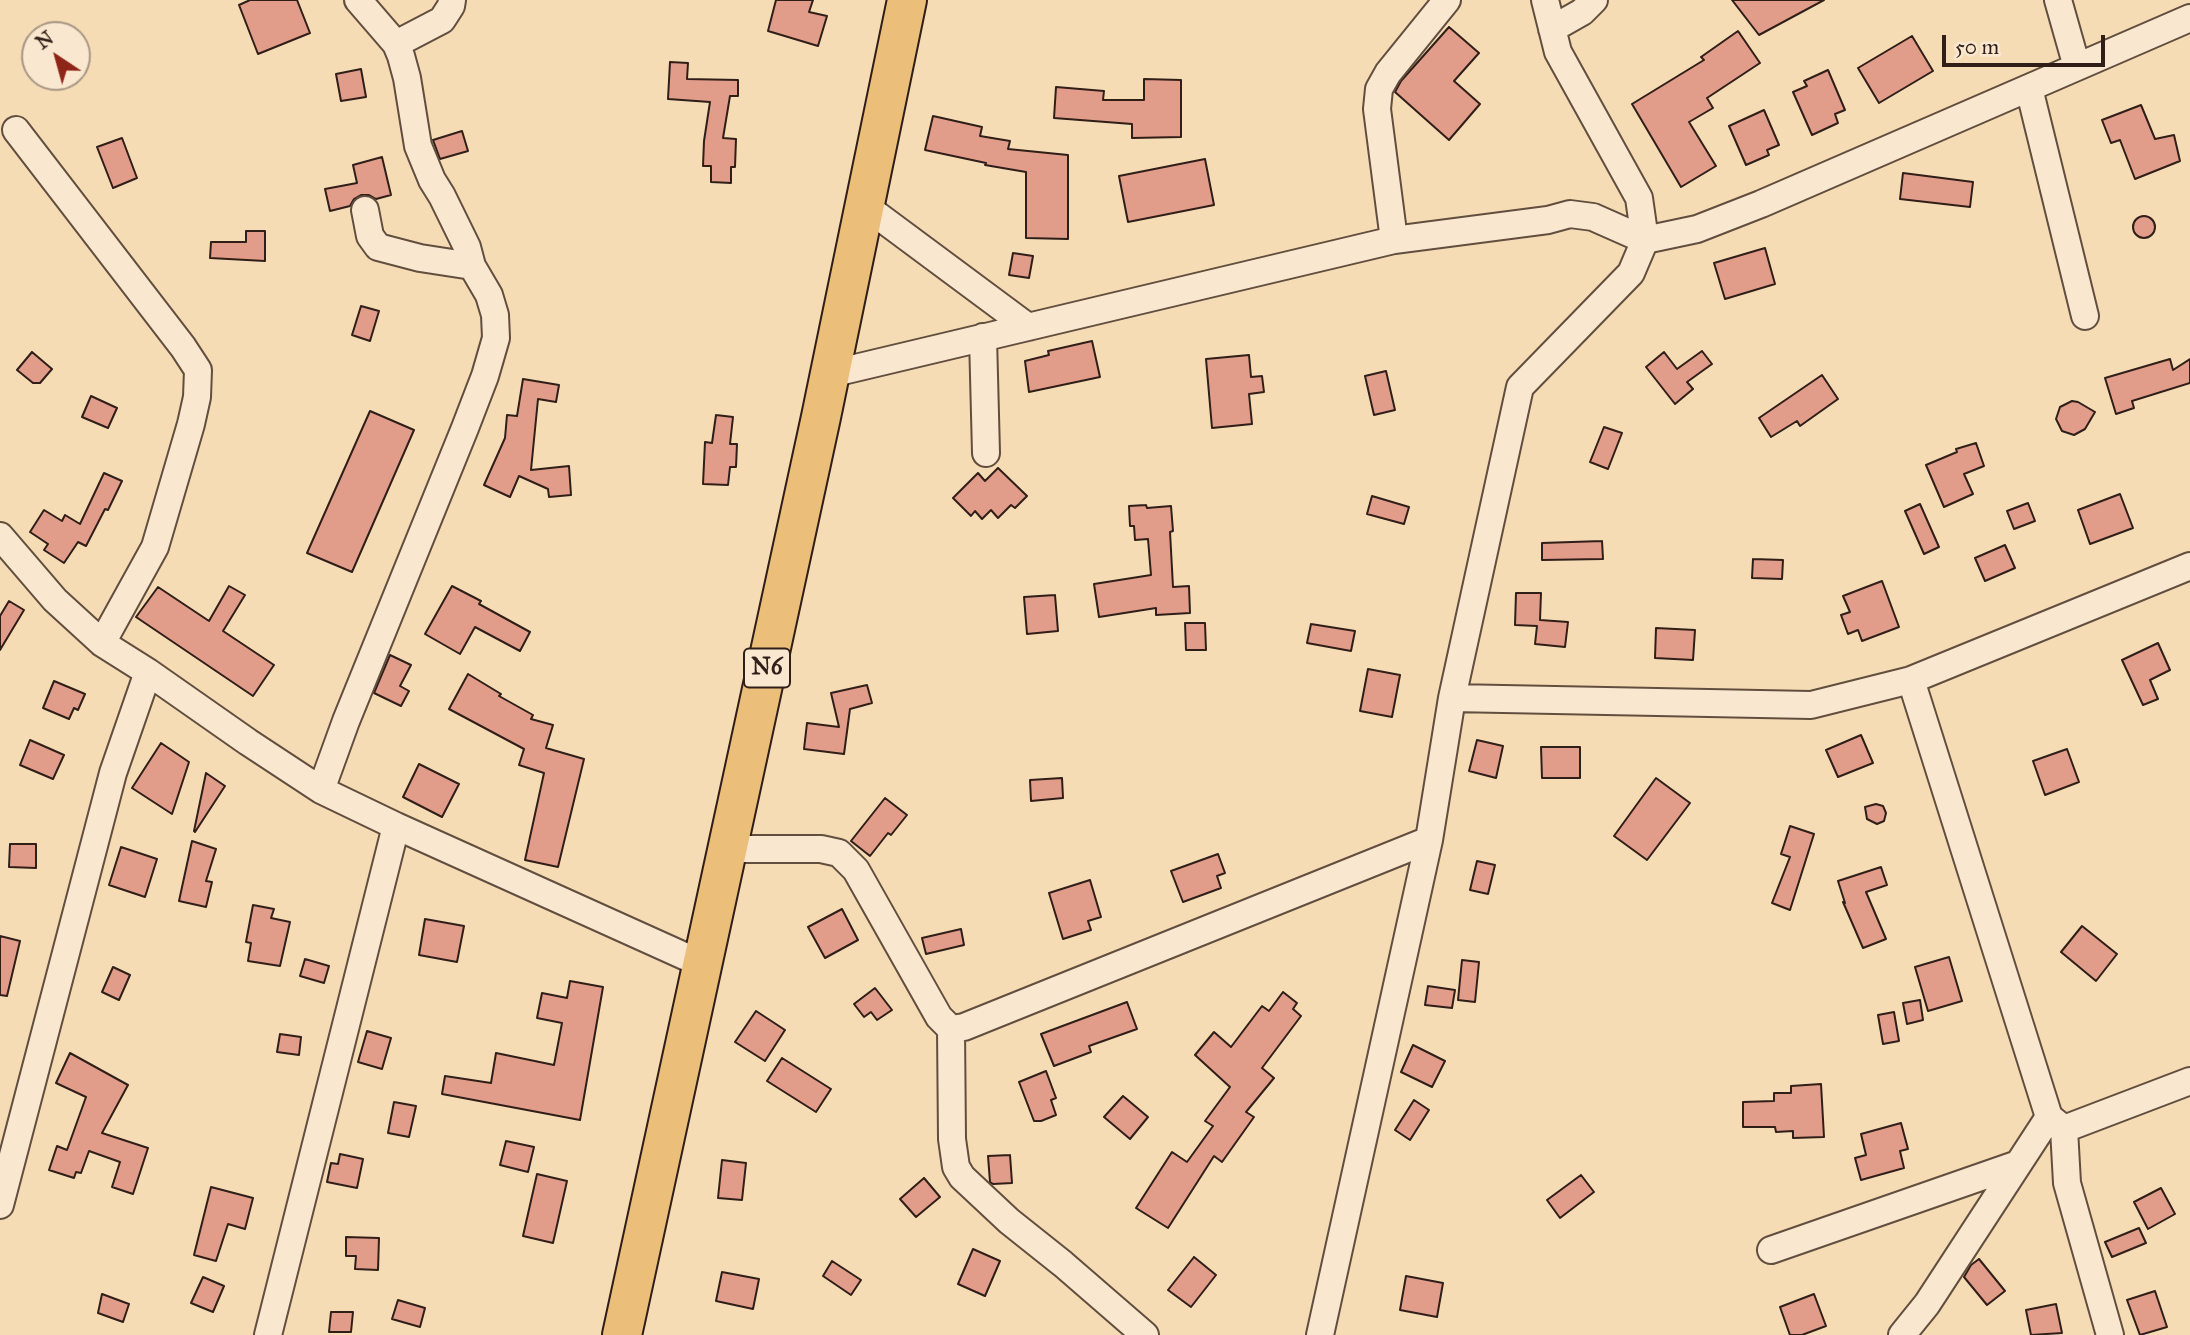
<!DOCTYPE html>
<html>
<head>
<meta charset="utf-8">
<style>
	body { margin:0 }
	#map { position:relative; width:2190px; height:1335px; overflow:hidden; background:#f6dcb5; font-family:"IM FELL Great Primer",serif }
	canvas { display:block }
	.north { position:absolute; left:21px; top:21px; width:70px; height:70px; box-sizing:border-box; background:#f9e8cf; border:2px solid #a99786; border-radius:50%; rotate:324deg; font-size:19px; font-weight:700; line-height:28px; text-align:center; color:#301e18 }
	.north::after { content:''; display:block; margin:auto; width:24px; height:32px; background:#8f2418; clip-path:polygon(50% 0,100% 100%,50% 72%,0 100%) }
	.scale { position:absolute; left:1942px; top:35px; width:163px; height:32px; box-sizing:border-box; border:4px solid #301e18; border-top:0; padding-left:9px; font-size:21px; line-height:24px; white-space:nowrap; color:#301e18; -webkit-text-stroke:5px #f9e8cf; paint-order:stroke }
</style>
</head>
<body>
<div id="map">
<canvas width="2190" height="1335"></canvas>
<div class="north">N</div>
<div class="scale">50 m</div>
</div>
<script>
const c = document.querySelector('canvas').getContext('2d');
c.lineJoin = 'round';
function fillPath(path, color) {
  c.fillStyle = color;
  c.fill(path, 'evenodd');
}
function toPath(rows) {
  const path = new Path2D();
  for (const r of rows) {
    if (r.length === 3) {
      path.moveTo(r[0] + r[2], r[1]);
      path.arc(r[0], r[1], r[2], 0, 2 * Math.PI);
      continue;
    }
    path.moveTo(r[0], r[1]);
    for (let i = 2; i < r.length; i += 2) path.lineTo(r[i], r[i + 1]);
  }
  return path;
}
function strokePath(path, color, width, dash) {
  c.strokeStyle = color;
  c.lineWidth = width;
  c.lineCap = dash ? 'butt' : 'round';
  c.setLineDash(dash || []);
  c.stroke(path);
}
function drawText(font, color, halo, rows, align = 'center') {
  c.font = font + ' "IM FELL Great Primer",serif';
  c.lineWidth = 6;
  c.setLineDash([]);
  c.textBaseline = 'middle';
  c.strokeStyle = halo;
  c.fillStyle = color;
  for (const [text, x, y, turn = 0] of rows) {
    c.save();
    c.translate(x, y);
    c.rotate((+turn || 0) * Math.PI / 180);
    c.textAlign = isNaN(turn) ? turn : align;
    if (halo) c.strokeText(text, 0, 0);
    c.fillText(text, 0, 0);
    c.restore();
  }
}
const building = toPath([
	[250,0,297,0,310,33,258,54,239,5,250,0],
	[776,0,813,0,809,12,827,16,818,46,768,31,776,0],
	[1732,0,1824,0,1759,35,1732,0],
	[1449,27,1479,53,1454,81,1480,104,1449,140,1395,92,1401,81,1449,27],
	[1738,31,1760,63,1707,98,1713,108,1689,122,1716,166,1681,187,1632,104,1704,60,1701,57,1738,31],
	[1912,36,1933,71,1879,103,1858,68,1912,36],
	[670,62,688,63,687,79,738,80,738,96,730,96,723,138,736,139,735,167,731,167,731,183,711,182,711,166,703,166,704,141,710,102,668,99,670,62],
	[361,69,366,97,341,101,336,74,361,69],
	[1828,70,1845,110,1835,114,1838,123,1812,135,1793,92,1807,86,1804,81,1828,70],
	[1144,79,1181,80,1181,137,1132,138,1132,124,1054,118,1056,87,1104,91,1103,100,1144,100,1144,79],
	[2141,105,2155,139,2174,135,2180,161,2135,179,2120,140,2111,143,2102,120,2141,105],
	[1764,110,1779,145,1767,150,1769,155,1746,165,1729,126,1764,110],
	[933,116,982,127,980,136,1010,141,1008,149,1068,155,1068,239,1026,238,1026,172,985,165,986,163,925,150,933,116],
	[462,131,468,151,440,159,433,140,462,131],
	[122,138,137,178,113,188,97,147,122,138],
	[382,157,391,195,376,199,369,195,361,195,354,199,350,206,330,211,325,189,357,183,353,165,382,157],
	[1205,159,1214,205,1128,222,1119,176,1205,159],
	[1903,173,1973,182,1970,207,1900,199,1903,173],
	[2144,227,11],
	[246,231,265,231,265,261,210,258,211,242,246,242,246,231],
	[1765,248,1775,284,1725,299,1714,263,1765,248],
	[1013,253,1033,256,1029,278,1009,275,1013,253],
	[361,306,379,311,370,341,352,335,361,306],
	[1092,341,1100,377,1029,392,1025,361,1049,355,1048,351,1092,341],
	[1702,351,1712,364,1687,382,1693,389,1675,404,1646,367,1664,352,1677,369,1702,351],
	[32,352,52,369,40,383,33,383,17,370,32,352],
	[1249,355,1251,377,1262,376,1264,392,1249,394,1252,424,1212,428,1206,359,1249,355],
	[2170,359,2173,370,2190,359,2190,383,2132,401,2134,408,2116,414,2105,378,2170,359],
	[1386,371,1395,410,1374,415,1365,376,1386,371],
	[1822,375,1838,399,1800,426,1797,421,1771,437,1759,418,1822,375],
	[523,379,559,385,556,402,538,399,531,470,569,466,571,495,549,497,548,489,519,476,510,497,484,485,505,438,507,415,517,416,523,379],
	[91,396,117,408,108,428,82,417,91,396],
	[2072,401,2078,402,2095,412,2085,429,2074,435,2062,431,2056,419,2060,407,2072,401],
	[370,411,414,430,352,572,307,553,370,411],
	[716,415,733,417,730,444,737,444,736,467,730,467,728,485,703,484,705,442,712,443,716,415],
	[1604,427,1622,433,1608,469,1590,462,1604,427],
	[1976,443,1984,466,1964,474,1973,494,1944,507,1926,465,1957,452,1956,449,1976,443],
	[998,468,1027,496,1015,508,1011,505,998,518,991,510,982,519,975,511,971,516,953,498,978,473,985,481,998,468],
	[104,473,122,481,108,510,105,509,86,546,78,542,64,563,44,550,48,544,30,532,44,510,62,521,65,515,80,524,104,473],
	[2120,494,2133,528,2090,544,2078,510,2120,494],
	[1372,496,1409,507,1404,524,1367,514,1372,496],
	[2028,503,2035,521,2014,529,2007,511,2028,503],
	[1920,504,1939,547,1924,554,1905,511,1920,504],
	[1146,505,1147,508,1171,506,1173,531,1170,532,1173,587,1189,586,1190,613,1156,615,1156,608,1099,617,1094,584,1151,575,1148,539,1135,540,1134,526,1130,526,1129,506,1146,505],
	[1602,541,1603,559,1542,560,1542,543,1602,541],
	[2005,545,2015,568,1985,581,1975,558,2005,545],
	[1753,559,1783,560,1782,579,1752,578,1753,559],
	[1882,581,1899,627,1862,641,1858,630,1848,634,1841,615,1850,612,1843,596,1882,581],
	[229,586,245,595,223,631,274,665,253,696,136,617,158,587,209,621,229,586],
	[452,586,481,601,479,604,530,632,520,651,475,627,460,654,425,634,452,586],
	[1516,593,1541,593,1540,620,1568,622,1565,647,1535,644,1537,626,1515,625,1516,593],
	[1055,595,1058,631,1027,634,1024,597,1055,595],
	[9,601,24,610,0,650,0,616,9,601],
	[1185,623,1205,623,1206,650,1186,650,1185,623],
	[1311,624,1355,631,1351,651,1307,643,1311,624],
	[1656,628,1695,630,1693,660,1655,658,1656,628],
	[2158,643,2170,670,2150,680,2158,699,2143,705,2122,660,2158,643],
	[390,655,411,665,400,686,409,691,401,706,374,693,390,655],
	[1368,669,1400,675,1392,717,1360,711,1368,669],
	[468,674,501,694,499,696,533,715,531,719,553,725,546,748,584,759,558,867,525,860,544,773,519,765,524,749,449,709,468,674],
	[54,681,85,694,78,710,74,708,69,719,43,708,54,681],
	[867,685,872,703,850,709,844,754,804,749,807,723,839,727,831,693,867,685],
	[1861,735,1873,763,1838,777,1826,750,1861,735],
	[30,740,64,755,53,779,20,765,30,740],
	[1477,740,1503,746,1496,778,1469,771,1477,740],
	[161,743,189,762,172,814,132,788,161,743],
	[1541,747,1580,747,1580,778,1542,778,1541,747],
	[2067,749,2079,782,2045,795,2033,761,2067,749],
	[419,764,459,784,442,817,403,797,419,764],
	[206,773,225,786,195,832,194,831,206,773],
	[1062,778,1063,798,1031,801,1030,780,1062,778],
	[1656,778,1690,803,1647,860,1614,836,1656,778],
	[885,798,907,815,891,835,888,833,870,856,851,841,885,798],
	[1876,804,1883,806,1886,813,1884,821,1877,824,1867,819,1865,807,1876,804],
	[1790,826,1814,834,1790,910,1772,903,1790,857,1781,854,1790,826],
	[192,841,216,849,206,881,212,882,206,907,179,901,192,841],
	[10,844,36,844,36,868,9,867,10,844],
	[121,847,157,859,145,897,109,885,121,847],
	[1218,854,1225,873,1217,876,1221,888,1183,902,1171,871,1218,854],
	[1477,861,1495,865,1488,894,1470,890,1477,861],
	[1881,867,1887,885,1866,892,1886,939,1863,948,1843,902,1845,903,1838,881,1881,867],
	[1090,880,1101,917,1088,921,1091,930,1063,939,1049,893,1090,880],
	[253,905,274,909,271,918,290,922,280,966,248,961,251,943,246,942,253,905],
	[842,909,858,940,825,958,808,927,842,909],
	[425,919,464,926,457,962,419,955,425,919],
	[2082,926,2117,954,2096,981,2061,952,2082,926],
	[961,929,964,945,926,954,922,938,961,929],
	[0,936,20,941,7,996,0,995,0,936],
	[1949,957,1962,1001,1928,1011,1915,967,1949,957],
	[305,959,329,966,324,983,300,976,305,959],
	[1462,960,1479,962,1475,1002,1458,1000,1462,960],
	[113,967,130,975,119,1000,102,992,113,967],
	[570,981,603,987,580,1120,442,1094,445,1076,491,1083,496,1053,554,1065,562,1023,537,1018,542,993,567,998,570,981],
	[1428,986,1455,990,1452,1008,1425,1005,1428,986],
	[875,988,892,1010,877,1020,871,1012,864,1017,854,1004,875,988],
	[1283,992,1297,1003,1293,1009,1301,1016,1262,1068,1274,1078,1246,1112,1254,1117,1222,1162,1214,1156,1168,1228,1136,1208,1172,1152,1187,1162,1213,1126,1205,1121,1230,1087,1195,1055,1214,1032,1231,1047,1262,1006,1269,1011,1283,992],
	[1920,1000,1923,1020,1907,1024,1903,1003,1920,1000],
	[1127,1002,1137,1029,1089,1046,1091,1052,1054,1066,1041,1034,1127,1002],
	[756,1011,785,1030,765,1061,735,1042,756,1011],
	[1894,1012,1899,1041,1883,1044,1878,1015,1894,1012],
	[367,1031,391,1038,382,1069,358,1062,367,1031],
	[280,1034,301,1037,299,1055,277,1052,280,1034],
	[1413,1045,1445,1061,1432,1087,1401,1072,1413,1045],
	[70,1053,128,1085,102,1133,148,1148,133,1194,112,1187,120,1162,89,1151,81,1173,76,1172,74,1178,49,1170,57,1146,67,1150,86,1097,56,1083,70,1053],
	[782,1058,831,1089,816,1112,767,1081,782,1058],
	[1046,1071,1056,1098,1051,1100,1056,1115,1041,1121,1034,1121,1019,1082,1046,1071],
	[1821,1084,1824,1137,1793,1138,1793,1131,1776,1132,1775,1127,1743,1127,1743,1102,1774,1101,1774,1093,1791,1093,1791,1086,1821,1084],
	[1123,1096,1148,1117,1130,1139,1104,1117,1123,1096],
	[1414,1100,1429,1110,1410,1140,1395,1130,1414,1100],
	[394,1102,416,1106,409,1137,388,1133,394,1102],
	[1901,1123,1908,1149,1900,1151,1904,1168,1861,1180,1855,1158,1866,1155,1861,1134,1901,1123],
	[506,1141,534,1147,528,1172,500,1165,506,1141],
	[340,1154,363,1159,357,1188,327,1182,331,1163,338,1164,340,1154],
	[1010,1155,1012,1183,993,1184,990,1182,988,1156,1010,1155],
	[722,1160,746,1163,742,1200,718,1198,722,1160],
	[537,1174,567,1181,553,1243,523,1236,537,1174],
	[1581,1175,1594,1192,1560,1218,1547,1200,1581,1175],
	[924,1178,940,1197,916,1217,900,1199,924,1178],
	[211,1187,253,1198,245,1229,228,1224,216,1261,194,1255,211,1187],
	[2161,1188,2175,1214,2148,1229,2134,1202,2161,1188],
	[2139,1228,2146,1243,2112,1257,2105,1242,2139,1228],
	[346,1237,379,1238,378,1270,355,1269,356,1256,346,1256,346,1237],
	[973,1249,1000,1261,985,1296,958,1284,973,1249],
	[1194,1257,1216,1275,1191,1307,1168,1290,1194,1257],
	[1979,1259,2005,1291,1987,1305,1964,1277,1971,1265,1979,1259],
	[832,1261,861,1280,851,1295,823,1276,832,1261],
	[722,1272,759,1279,753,1309,716,1301,722,1272],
	[1406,1276,1443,1283,1437,1317,1400,1310,1406,1276],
	[203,1277,224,1286,213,1312,191,1303,203,1277],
	[2155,1291,2167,1327,2140,1335,2127,1300,2155,1291],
	[102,1294,129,1304,123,1322,98,1313,102,1294],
	[1814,1294,1826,1326,1802,1335,1790,1335,1780,1307,1814,1294],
	[398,1300,425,1308,420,1327,392,1319,398,1300],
	[2056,1304,2062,1333,2031,1335,2026,1310,2056,1304],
	[331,1312,353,1312,351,1332,329,1332,331,1312]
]);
fillPath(building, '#e29d8a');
strokePath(building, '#301e18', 2);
const minor = toPath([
	[2058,0,2077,67],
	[1552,29,1582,12,1594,0],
	[396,44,442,20,451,6,452,0],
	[2029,88,2085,316],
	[16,130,183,347,198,370,197,397,191,424,155,547,102,643],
	[865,206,1028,327],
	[365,210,370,236,378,247,420,258,472,266],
	[1394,240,1377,109,1379,89,1388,73,1447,0],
	[983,337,986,453],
	[830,374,1394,240,1548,220,1570,214,1593,217,1645,240,1697,229,1761,204,2190,18],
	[0,536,55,600,102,643,148,672,248,742,321,790,396,826,702,964],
	[1911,680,2049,1117,2064,1129,2190,1081],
	[1452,698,1811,705,1911,680,2190,566],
	[321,790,346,721,465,428,485,376,496,338,495,315,489,295,472,266,467,247,442,196,432,180,418,146,407,78,401,56,396,44,358,0],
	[728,849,821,849,839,853,856,870,939,1017,951,1029,964,1027,1429,840],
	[951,1029,952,1139,956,1167,962,1177,1009,1221,1063,1264,1145,1335],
	[2064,1129,2067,1183,2110,1335],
	[0,1205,113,773,148,672],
	[1771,1250,2018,1164],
	[268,1335,396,826],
	[1320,1335,1429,840,1452,698,1520,387,1631,273,1645,240,1639,198,1558,52,1545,0],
	[1902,1335,1927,1304,2049,1117]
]);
const highway = toPath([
	[622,1335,821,417,907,0]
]);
strokePath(minor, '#624e3f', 30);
strokePath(highway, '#301e18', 42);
strokePath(minor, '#f9e8cf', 26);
strokePath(highway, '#ebbe7a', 38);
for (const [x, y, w] of [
	[767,668,46]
]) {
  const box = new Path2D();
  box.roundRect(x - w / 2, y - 19.5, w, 39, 5);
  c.fillStyle = '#f9e8cf';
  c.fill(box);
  strokePath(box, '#301e18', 2);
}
drawText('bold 23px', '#301e18', null, [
	["N6",767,668]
]);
</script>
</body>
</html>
